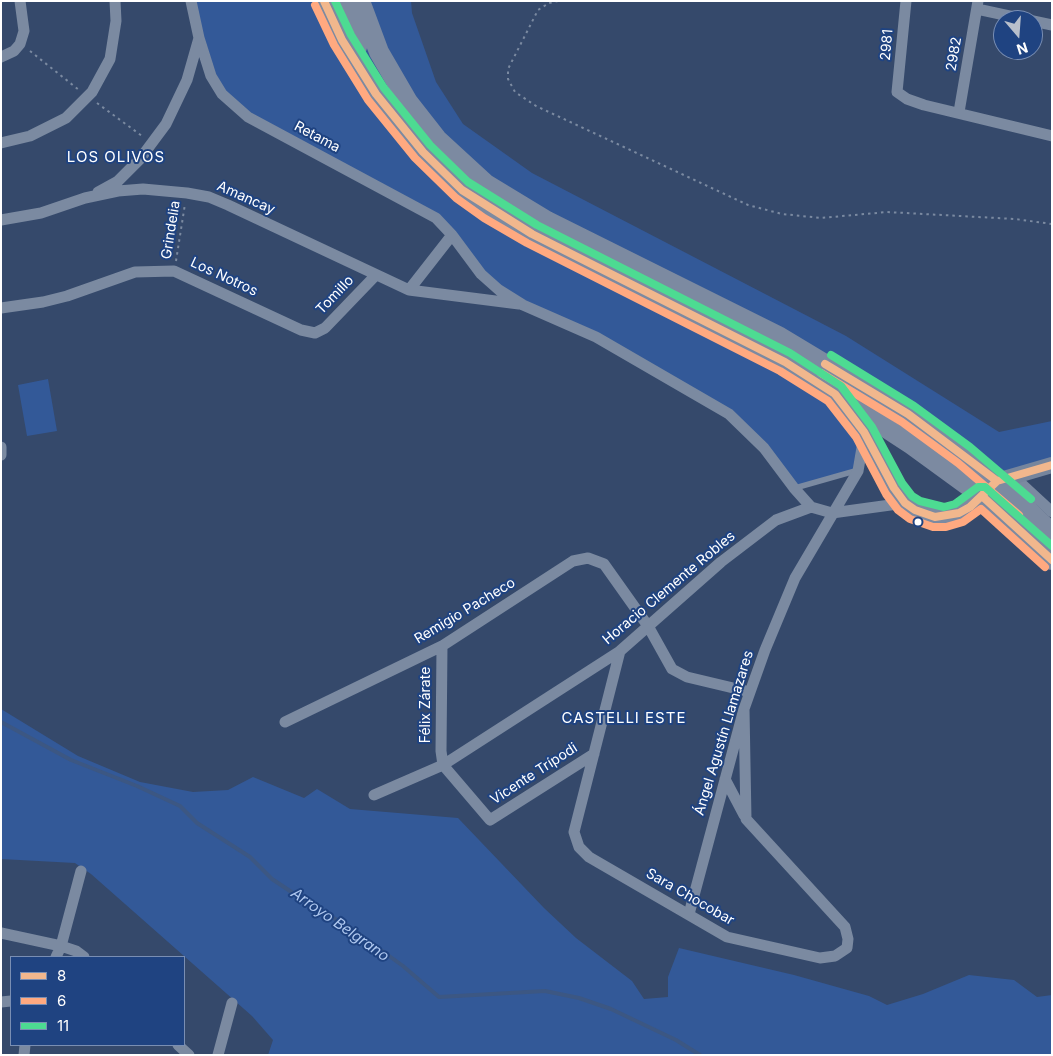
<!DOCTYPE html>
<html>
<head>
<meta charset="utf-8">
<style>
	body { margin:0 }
	#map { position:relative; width:1053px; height:1056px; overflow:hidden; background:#35496b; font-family:Inter,sans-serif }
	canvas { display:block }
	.frame { position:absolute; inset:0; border:2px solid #fff; pointer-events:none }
	.legend { position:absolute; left:10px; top:956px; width:175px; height:90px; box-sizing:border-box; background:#1f4381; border:1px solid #798eb3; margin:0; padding:6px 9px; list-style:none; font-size:15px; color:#fff }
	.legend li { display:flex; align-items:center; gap:10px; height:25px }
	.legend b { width:25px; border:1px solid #798eb3 }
	.north { position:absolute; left:993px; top:10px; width:50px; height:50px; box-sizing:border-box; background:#1f4381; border:1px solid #798eb3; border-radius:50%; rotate:162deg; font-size:14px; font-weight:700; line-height:20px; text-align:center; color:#fff }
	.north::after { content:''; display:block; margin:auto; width:18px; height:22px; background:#b8bfcb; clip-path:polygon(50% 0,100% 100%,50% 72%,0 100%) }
</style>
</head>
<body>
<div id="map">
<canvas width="1053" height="1056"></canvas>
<div class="frame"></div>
<ul class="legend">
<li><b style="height:6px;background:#f1b78d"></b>8</li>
<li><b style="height:6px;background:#ffa980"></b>6</li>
<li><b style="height:6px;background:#4ddb92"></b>11</li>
</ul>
<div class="north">N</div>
</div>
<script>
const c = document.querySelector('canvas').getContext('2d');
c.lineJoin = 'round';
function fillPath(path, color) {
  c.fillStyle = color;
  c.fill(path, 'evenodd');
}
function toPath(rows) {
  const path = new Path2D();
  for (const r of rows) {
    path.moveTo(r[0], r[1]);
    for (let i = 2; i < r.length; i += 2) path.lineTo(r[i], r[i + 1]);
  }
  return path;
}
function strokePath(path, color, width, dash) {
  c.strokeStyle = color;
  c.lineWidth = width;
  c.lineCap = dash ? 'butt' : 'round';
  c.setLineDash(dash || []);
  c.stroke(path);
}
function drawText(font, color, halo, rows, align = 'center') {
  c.font = font + ' Inter,sans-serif';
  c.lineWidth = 4;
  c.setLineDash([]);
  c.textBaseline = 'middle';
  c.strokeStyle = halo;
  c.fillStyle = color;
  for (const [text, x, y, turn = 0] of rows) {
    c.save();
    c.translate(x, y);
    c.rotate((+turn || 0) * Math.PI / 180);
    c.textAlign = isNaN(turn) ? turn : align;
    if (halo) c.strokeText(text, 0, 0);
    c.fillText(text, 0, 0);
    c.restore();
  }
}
fillPath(toPath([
	[191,1,411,1,412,13,436,82,463,124,532,173,846,336,999,432,1052,421,1052,465,982,496,837,396,864,432,858,471,794,488,729,414,499,290,444,225,248,117,222,94],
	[48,379,57,431,27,436,18,385],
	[1,709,78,756,140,782,193,792,228,790,253,777,304,798,317,789,350,809,458,818,544,908,576,938,632,981,644,999,668,997,668,977,679,948,794,975,869,996,887,1005,923,994,969,975,1014,980,1037,997,1052,995,1052,1055,268,1055,273,1040,252,1016,91,874,75,863,1,859]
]), '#335998');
strokePath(toPath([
	[1,722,71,760,137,786,180,806,197,823,250,857,272,879,320,911,345,924,403,966,439,997,545,991,579,998,611,1009,676,1040,700,1055]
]), '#3c5783', 4);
strokePath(toPath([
	[558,1,549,3,538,10,508,69,508,79,515,92,536,106,748,205,782,214,821,218,887,212,1015,219,1052,224],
	[705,1,734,1],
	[30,51,79,90],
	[97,103,142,136],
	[176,261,185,204]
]), '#7b8aa1', 2, [2.5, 4]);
strokePath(toPath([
	[795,488,855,471]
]), '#7b8aa1', 5.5);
strokePath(toPath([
	[906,1,897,92,907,99,924,105,1052,136],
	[977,9,1028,20],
	[1033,21,1052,25],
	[199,38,211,76,222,94,248,117,436,218,452,235,481,274,499,290,523,305,596,337,729,414,764,448,794,488,811,507],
	[1,57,14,51,20,44,24,31,20,1],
	[959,112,978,1],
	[1,143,30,136,66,118,92,92,110,59,116,21,115,1],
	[98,192,118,181,140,159,166,124,187,80,199,38,191,1],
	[1,220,41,213,85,198,118,191,143,189,187,193,209,197,228,205,409,290,519,304],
	[409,290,452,235],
	[1,308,43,302,67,296,135,272,174,271,301,330,315,333,325,328,375,276],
	[1,447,1,455],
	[1013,476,1052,512],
	[442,646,441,751,443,765],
	[620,651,574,832,579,847,589,857,727,937,820,958,835,956,847,948,848,939,845,927,746,819,744,709],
	[285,722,442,646,573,561,588,558,604,564,648,626,672,669,687,677,750,692],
	[443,765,490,820,594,754],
	[725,779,744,815],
	[374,795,443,765,620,651,721,562,776,520,811,507,832,513,905,503],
	[689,914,744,709,765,650,795,578,858,471,864,436],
	[1,933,61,946,76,951,84,957],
	[56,957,61,946,81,871],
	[1,1002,11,1001],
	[178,1045,189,1055],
	[24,1055,25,1045],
	[218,1055,232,1003]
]), '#7b8aa1', 11);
strokePath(toPath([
	[997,481,1052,465]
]), '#76859d', 16);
strokePath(toPath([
	[324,1,342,40,376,94,423,152,462,190,489,209,532,234,785,362,912,445,982,496,1052,560],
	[341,1,357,47],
	[360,1,379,52,408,102,437,139,486,184,547,221,780,337,908,414,997,481,1052,533],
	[847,407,864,432,894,488,905,503,915,510,935,517,959,513,970,507,990,488]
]), '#7c8aa1', 20);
strokePath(toPath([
	[324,1,342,40,376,94,423,152,462,190,532,234,785,362,835,394,864,432,894,488,905,503,915,510,935,517,959,513,970,507,997,481,1052,465],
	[825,364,908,414,997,481],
	[982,496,1052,560]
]), '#f1b78d', 8);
strokePath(toPath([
	[315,5,334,45,368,100,415,158,456,198,484,218,527,243,780,371,828,401,856,437,886,494,898,510,910,519,933,527,946,527,963,522,981,509,1045,567],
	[821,373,902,422,958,463,1019,515]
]), '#ffa980', 8);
strokePath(toPath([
	[335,1,351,35,384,88,430,145,468,182,537,225,790,353,841,386,872,427,902,483,912,496,920,501,944,507,955,504,978,487,985,487,1052,546],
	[831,355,914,406,970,447,1031,499]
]), '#4ddb92', 8);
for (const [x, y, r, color] of [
	[918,522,4.5,"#fff"]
]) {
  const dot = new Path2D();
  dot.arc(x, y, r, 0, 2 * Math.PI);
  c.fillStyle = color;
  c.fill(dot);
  strokePath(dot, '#1f4381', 2);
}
drawText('14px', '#fff', '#1f4381', [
	["2981",887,45,-85],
	["2982",954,54,-80],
	["Retama",317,137,28],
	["Amancay",246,198,24],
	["Grindelia",171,230,-81],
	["Los Notros",224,277,25],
	["Tomillo",335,295,-46],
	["Horacio Clemente Robles",669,588,-40],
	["Remigio Pacheco",465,611,-31],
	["Félix Zárate",426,705,-90],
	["Ángel Agustín Llamazares",724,733,-73],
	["Vicente Trípodi",534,774,-33],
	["Sara Chocobar",690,897,30]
]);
c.letterSpacing = '1px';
drawText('15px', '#fff', '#1f4381', [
	["LOS OLIVOS",116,157],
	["CASTELLI ESTE",624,718]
]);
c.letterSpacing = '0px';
drawText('italic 15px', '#b0c9f0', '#1f4381', [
	["Arroyo Belgrano",340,925,35]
]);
</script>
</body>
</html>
